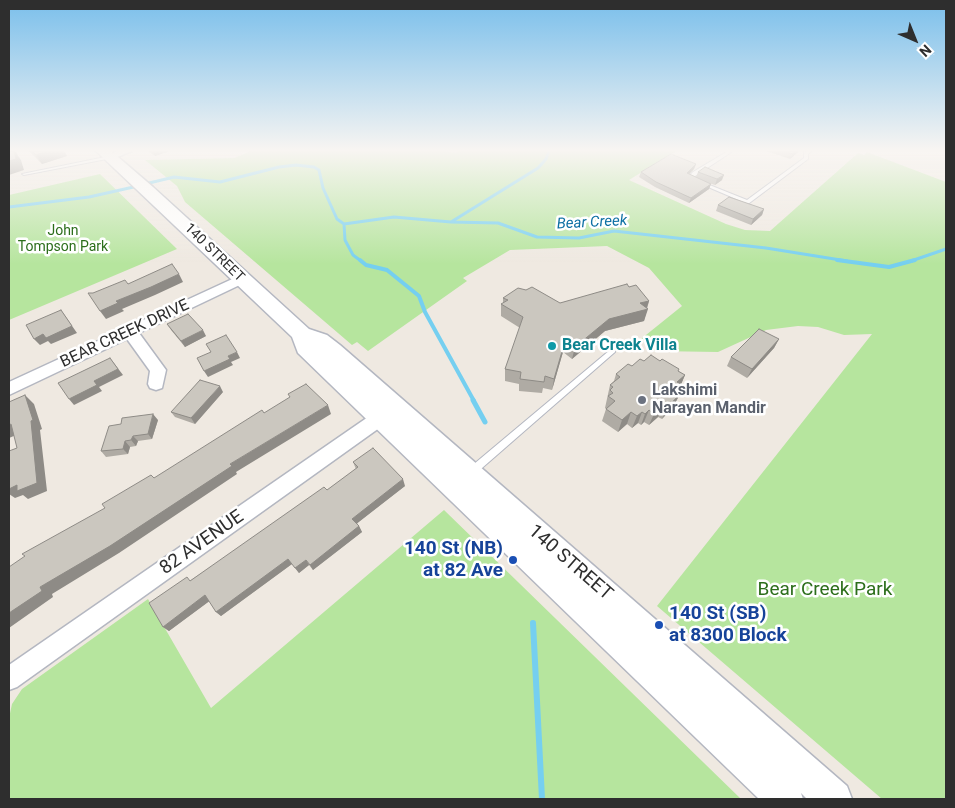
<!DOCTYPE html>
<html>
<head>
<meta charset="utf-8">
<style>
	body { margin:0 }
	#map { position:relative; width:955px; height:808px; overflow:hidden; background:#efe9e1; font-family:Roboto,sans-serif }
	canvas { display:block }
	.frame { position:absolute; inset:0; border:10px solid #2e2e2e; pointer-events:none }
	.north { position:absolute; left:890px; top:15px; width:50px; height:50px; -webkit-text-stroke:4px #fff; paint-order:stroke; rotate:136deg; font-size:14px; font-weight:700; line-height:20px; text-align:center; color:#2e2e2e }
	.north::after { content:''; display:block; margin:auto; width:18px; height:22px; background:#2e2e2e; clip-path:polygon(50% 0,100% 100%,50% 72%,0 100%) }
</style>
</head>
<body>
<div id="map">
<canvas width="955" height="808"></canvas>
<div class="frame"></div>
<div class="north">N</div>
</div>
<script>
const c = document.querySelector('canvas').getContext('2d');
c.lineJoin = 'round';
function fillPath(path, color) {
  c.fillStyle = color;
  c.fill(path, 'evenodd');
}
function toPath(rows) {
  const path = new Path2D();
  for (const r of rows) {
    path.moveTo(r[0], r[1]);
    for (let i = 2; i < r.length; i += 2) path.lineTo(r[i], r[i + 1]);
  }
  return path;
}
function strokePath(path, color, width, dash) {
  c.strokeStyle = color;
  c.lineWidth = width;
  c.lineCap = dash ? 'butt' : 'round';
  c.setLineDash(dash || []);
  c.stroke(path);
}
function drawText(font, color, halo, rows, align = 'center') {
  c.font = font + ' Roboto,sans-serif';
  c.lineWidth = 5;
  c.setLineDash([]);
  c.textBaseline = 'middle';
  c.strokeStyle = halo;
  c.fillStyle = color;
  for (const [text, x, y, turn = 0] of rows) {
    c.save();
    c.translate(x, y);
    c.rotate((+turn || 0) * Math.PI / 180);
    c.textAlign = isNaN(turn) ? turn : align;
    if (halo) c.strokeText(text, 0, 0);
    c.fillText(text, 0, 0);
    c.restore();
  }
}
fillPath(toPath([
	[251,151,445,151,456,153,458,151,676,151,629,180,726,224,745,230,770,231,858,153,864,155,867,152,946,182,946,799,882,799,657,606,872,334,844,335,818,327,798,326,766,330,718,352,655,351,641,339,682,306,649,268,607,246,510,250,463,278,467,281,368,351,357,342,352,345,185,202,177,186,145,160,234,158],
	[100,174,177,249,9,320,9,195],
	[444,510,741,799,9,799,9,718,12,704,22,689,148,599,211,708]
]), '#b6e59e');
strokePath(toPath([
	[145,184,174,177,220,182,279,167,296,165,314,167,319,170,323,188,337,219,344,224,394,217,451,222,498,223,537,237,579,238,614,231,766,248,847,261],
	[9,207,89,197,138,186],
	[451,222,538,168,546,159,549,151],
	[344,224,345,240,353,255,361,261],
	[911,261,946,249]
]), '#75cff0', 3);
strokePath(toPath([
	[360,260,366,265,387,270,419,296,425,312,474,401],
	[837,260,889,267,915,260]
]), '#75cff0', 4);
strokePath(toPath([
	[473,400,485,422]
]), '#75cff0', 5);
strokePath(toPath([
	[533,623,542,799]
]), '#75cff0', 6);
const service = toPath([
	[728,151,733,151,692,178,747,200,804,158,804,152,812,151,808,154,808,159,748,204,687,178,693,172,728,151],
	[110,156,112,157,112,158,24,175,22,174,110,156],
	[610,350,614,350,615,352,474,475,471,476,468,475,467,472,468,469,610,350]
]);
const minor = toPath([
	[117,151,132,151,110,160,105,157,117,151],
	[241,275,246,276,248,279,246,282,139,333,166,370,162,388,156,390,150,388,148,384,150,371,127,339,9,395,9,382,241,275],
	[390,405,396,406,398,411,396,416,17,687,9,690,9,665,384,406,390,405]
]);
const secondary = toPath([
	[96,151,111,151,153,187,309,329,327,335,340,345,847,786,852,799,807,799,801,793,803,799,759,799,298,353,292,337,96,151]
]);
strokePath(service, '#b4b7c1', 2);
strokePath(minor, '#b4b7c1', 3);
strokePath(secondary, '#b4b7c1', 3);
fillPath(service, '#fff');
fillPath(minor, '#fff');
fillPath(secondary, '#fff');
fillPath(toPath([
	[29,151,64,151,67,156,42,164],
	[148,151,170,151,155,156],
	[766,151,799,151,790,159],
	[696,164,694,169,689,174,696,177,698,172,722,180,715,185,706,182,711,184,709,189,689,203,655,187,639,177,641,172],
	[718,205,764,209,762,215,751,225,716,211],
	[629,287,649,301,644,321,605,331,572,359,563,352,552,390,543,388,542,393,519,391,519,384,505,381,505,369,520,328,501,316,501,304,503,303,503,298,560,303],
	[167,324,206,336,185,347,171,330],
	[779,339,774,348,747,378,727,366,731,357],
	[644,361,660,361,685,375,681,384,678,398,673,407,662,419,658,417,649,425,644,422,641,425,638,423,632,428,627,424,618,432,602,421,606,409,605,408,610,385,614,381,616,374],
	[223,392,195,424,175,417,171,412],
	[158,420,152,439,138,441,136,446,130,447,128,454,106,457,101,451,121,424],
	[353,462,405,486,357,523,359,526,362,532,313,570,309,565,299,573,292,564,221,616,216,612,209,601,169,631,163,627,191,580,327,490,356,469]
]), '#afaba4');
fillPath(toPath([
	[14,151,15,151,21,160,24,170,9,175,9,161],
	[47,151,64,151,67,156,42,164,36,155],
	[154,151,170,151,155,156,153,152],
	[796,151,799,151,790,159,793,154],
	[696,164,694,169,685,178,687,173],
	[724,175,722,180,715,185,717,179],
	[711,184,709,189,689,203,691,198],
	[764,209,762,215,751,225,753,219],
	[179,274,183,282,155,295,122,309,124,311,106,319,100,311,116,301],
	[649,301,646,310,648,309,644,321,605,331,572,359,575,347,609,319,640,303],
	[61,310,77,333,51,344,48,341,40,345,34,339],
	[203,330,206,336,185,347,181,341],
	[779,339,774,348,747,378,752,369],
	[565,341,563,352,552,390,554,379],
	[237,352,240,358,231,362,233,365,208,377,204,371,228,356],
	[110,358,123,375,99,387,102,391,74,405,69,399,94,381],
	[685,375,680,387,677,382],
	[220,386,223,392,195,424,191,418],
	[684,386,673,407,662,419,674,394],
	[25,395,34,404,42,429,40,430,47,491,28,499,23,495,15,498,9,494,9,489,31,421],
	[328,405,331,414,236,472,237,474,119,553,52,594,53,597,9,628,9,613,40,587,230,464],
	[663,405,658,417,649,425,654,414],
	[649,410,644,422,641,425,645,414],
	[631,412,627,424,618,432,622,420],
	[642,412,638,423,632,428,637,416],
	[153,414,158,420,152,439,148,434],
	[11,424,21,433,9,438,9,425],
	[133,436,138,441,136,446,131,440],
	[125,441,130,447,128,454,123,449],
	[403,479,405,486,355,525,352,519],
	[359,526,362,532,313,570,310,565],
	[288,559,292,564,221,616,216,612],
	[306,560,309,565,299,573,295,568],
	[205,595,211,600,169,631,163,627]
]), '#8e8b86');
const building = toPath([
	[9,151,14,151,16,159,9,161,9,151],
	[32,151,47,151,36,155,32,151],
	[783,151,796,151,793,154,783,151],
	[671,154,696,164,687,173,711,184,691,198,656,182,641,172,671,154],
	[705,167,724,175,717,179,698,172,705,167],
	[729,197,764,209,753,219,718,205,729,197],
	[172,264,179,274,151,287,116,301,118,303,100,311,88,293,93,293,125,280,128,284,172,264],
	[627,284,629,287,636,285,649,301,640,303,648,309,609,319,575,347,565,341,554,379,545,376,544,382,520,379,521,372,505,369,523,317,501,304,508,300,503,298,518,288,526,290,532,287,560,303,627,284],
	[61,310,72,326,46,338,43,334,34,339,26,325,61,310],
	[188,314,203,330,181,341,167,324,188,314],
	[759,329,779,339,752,369,731,357,759,329],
	[226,335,237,352,228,356,230,359,204,371,197,358,211,352,206,344,226,335],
	[651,355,660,361,662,359,679,369,678,371,685,375,677,382,684,386,674,394,678,396,667,408,663,405,654,414,649,410,645,414,642,412,637,416,631,412,622,420,606,409,615,401,608,396,613,393,610,390,613,387,610,385,620,377,616,374,628,364,632,366,640,359,644,361,651,355],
	[110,358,118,369,94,381,97,385,69,399,58,383,110,358],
	[200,380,220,386,191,418,171,412,200,380],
	[306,384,328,405,230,464,232,466,110,546,40,587,42,591,9,613,9,567,25,556,22,554,105,508,102,504,151,475,154,478,262,410,264,413,290,397,288,394,306,384],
	[25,395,33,420,31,421,37,483,17,491,17,485,9,489,9,451,17,448,11,424,9,425,9,402,25,395],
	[153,414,148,434,133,436,131,440,125,441,123,449,101,451,109,426,121,424,122,418,153,414],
	[373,448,403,479,352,519,359,526,310,565,306,560,295,568,288,559,216,612,205,595,163,627,149,603,187,577,190,581,324,487,327,490,358,467,353,462,373,448]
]);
fillPath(building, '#cbc7bf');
strokePath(building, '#8e8b86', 1);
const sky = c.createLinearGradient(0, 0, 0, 264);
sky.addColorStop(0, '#7abfeb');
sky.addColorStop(0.57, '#f8f5f2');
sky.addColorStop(1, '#f8f5f200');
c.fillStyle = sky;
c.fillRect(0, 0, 955, 264);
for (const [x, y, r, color] of [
	[552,346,5,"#0f9aa8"],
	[642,400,5,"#6b7280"],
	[513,560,5,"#1a4fb4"],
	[659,625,5,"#1a4fb4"]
]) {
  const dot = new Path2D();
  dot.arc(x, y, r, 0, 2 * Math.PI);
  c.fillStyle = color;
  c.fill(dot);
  strokePath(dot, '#fff', 2);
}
drawText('14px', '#2c6e1b', '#fff', [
	["John",63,231],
	["Tompson Park",63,247]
]);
drawText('14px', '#2e2e2e', '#fff', [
	["140 STREET",214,253,44]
]);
drawText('italic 15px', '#0d6fa3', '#fff', [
	["Bear Creek",592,223,-3]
]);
drawText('16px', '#2e2e2e', '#fff', [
	["BEAR CREEK DRIVE",125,334,-25]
]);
drawText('bold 16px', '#0d838f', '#fff', [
	["Bear Creek Villa",562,346]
], 'left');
drawText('bold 16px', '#5b616d', '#fff', [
	["Lakshimi",652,391],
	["Narayan Mandir",652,409]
], 'left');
drawText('19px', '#2e2e2e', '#fff', [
	["82 AVENUE",202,543,-35],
	["140 STREET",570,563,41]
]);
drawText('bold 19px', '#164399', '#fff', [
	["140 St (NB)",503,549],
	["at 82 Ave",503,571],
	["140 St (SB)",669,614,"left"],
	["at 8300 Block",669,636,"left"]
], 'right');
drawText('19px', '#2c6e1b', '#fff', [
	["Bear Creek Park",825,590]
]);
</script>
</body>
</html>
